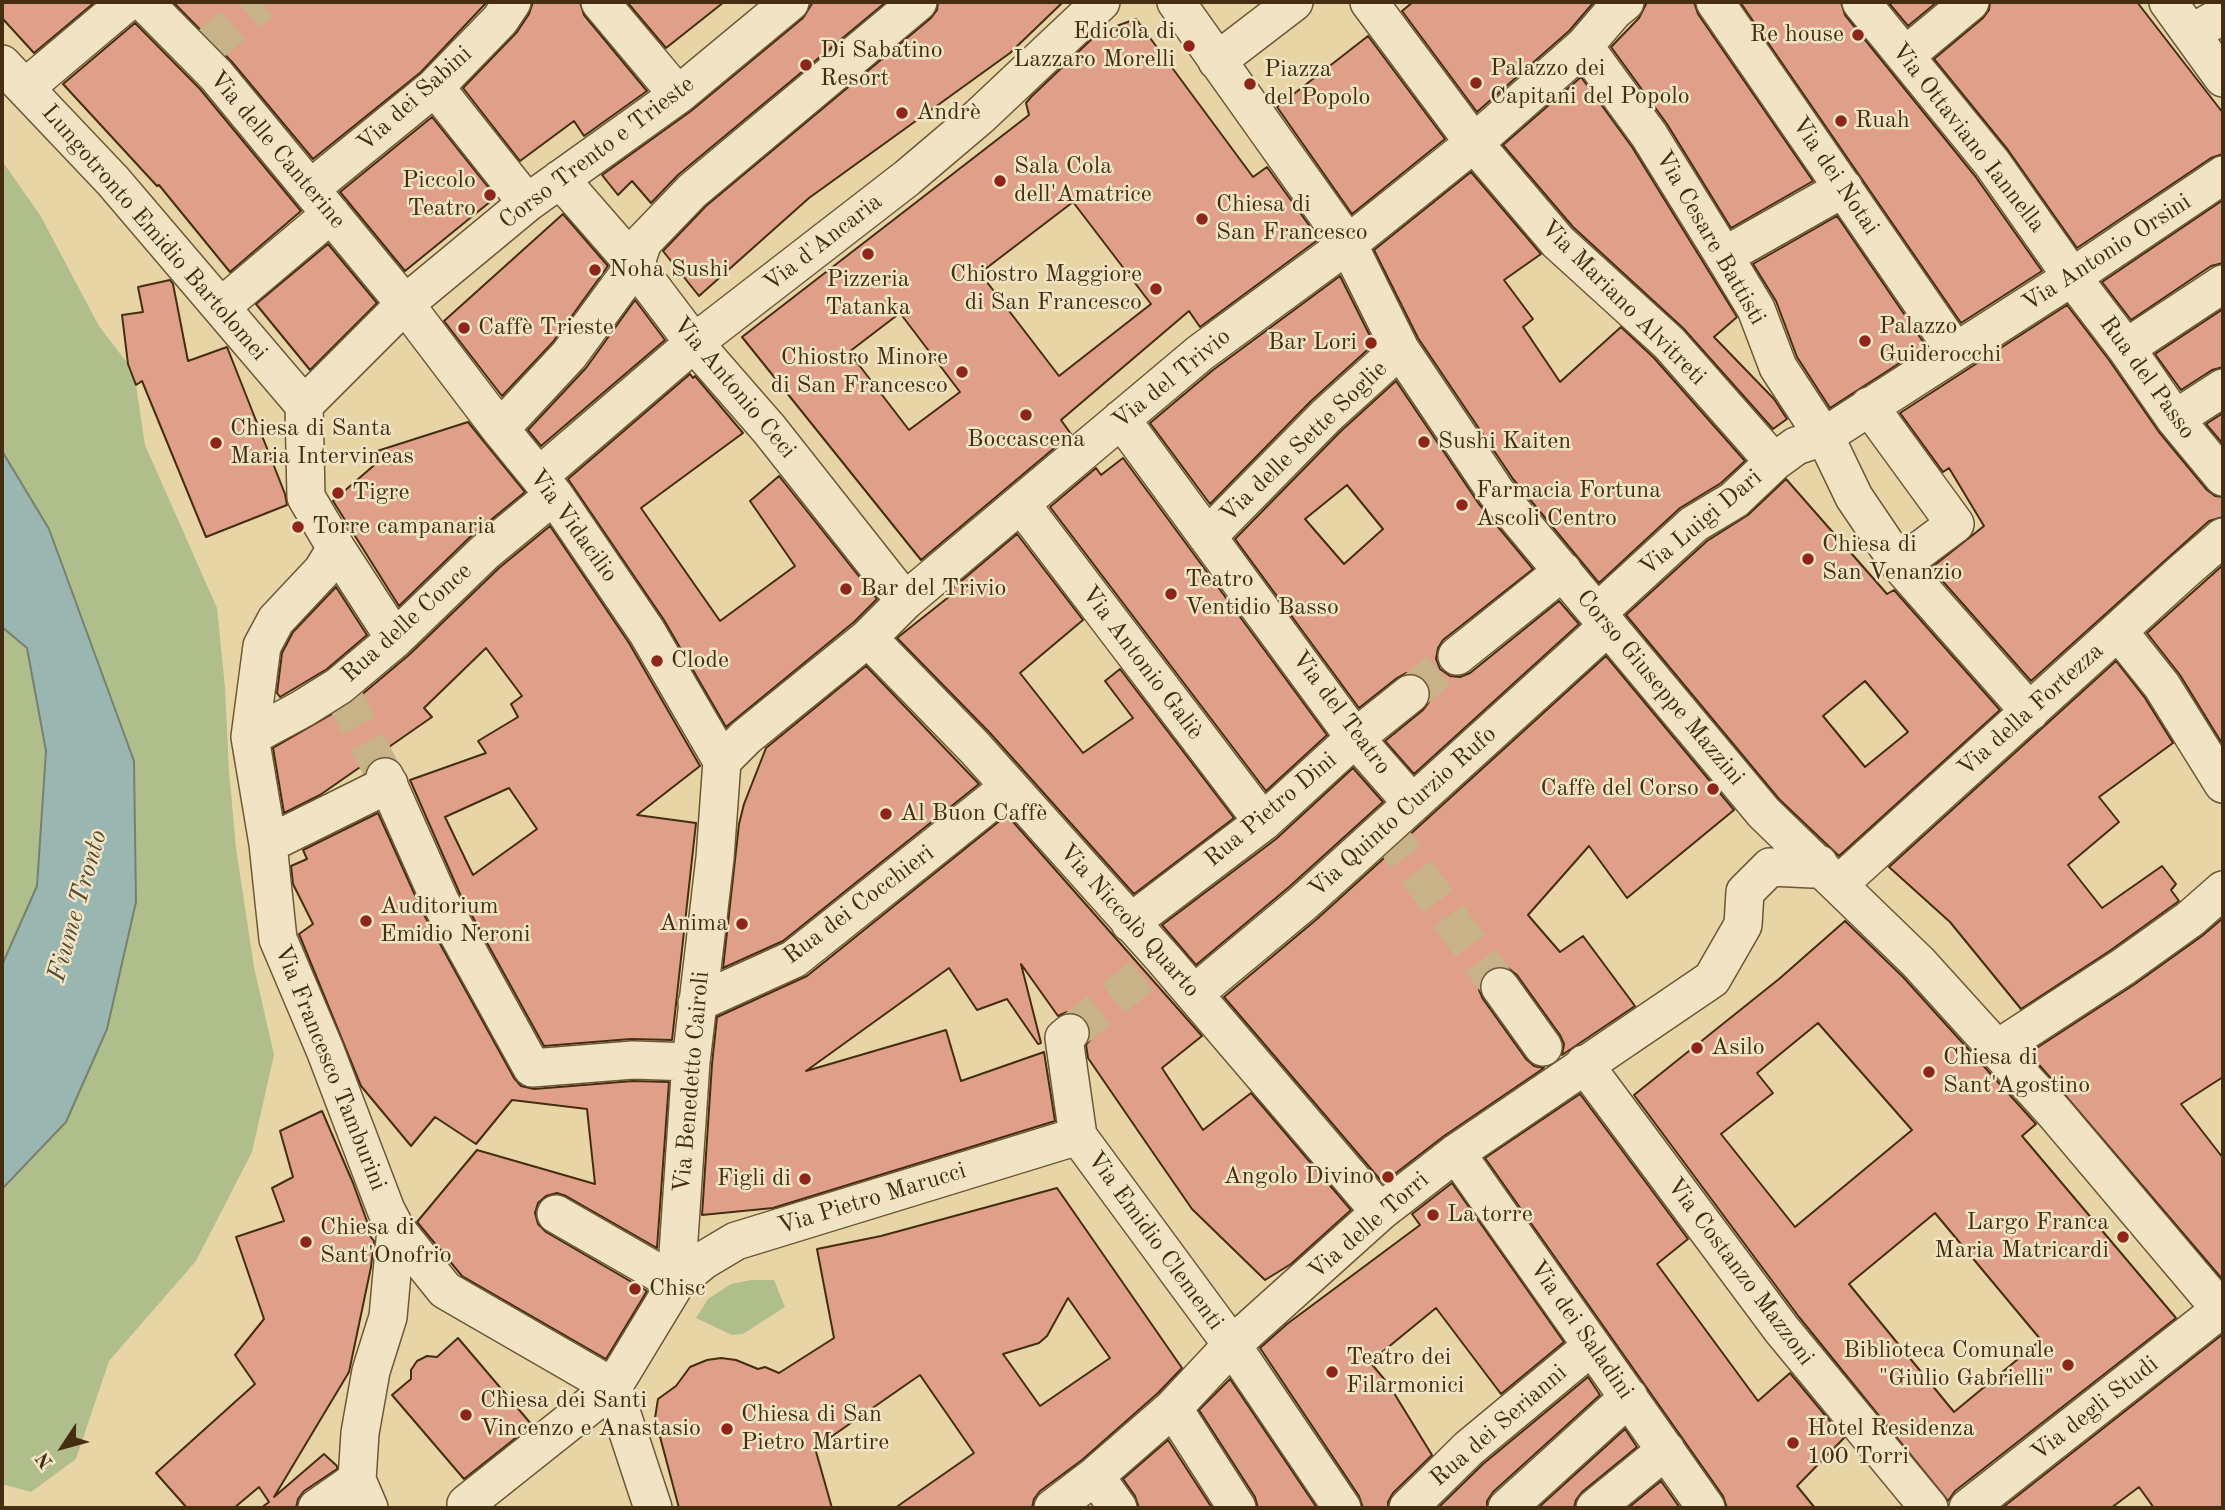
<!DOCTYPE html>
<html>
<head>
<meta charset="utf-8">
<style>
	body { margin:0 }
	#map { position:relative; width:2225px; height:1510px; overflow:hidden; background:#e8d5a5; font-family:"Old Standard TT",serif }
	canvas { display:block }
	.frame { position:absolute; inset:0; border:4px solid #442d10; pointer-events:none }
	.north { position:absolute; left:28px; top:1412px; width:70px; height:70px; -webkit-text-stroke:5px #f0e4c4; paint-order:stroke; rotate:234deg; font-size:19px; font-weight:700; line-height:28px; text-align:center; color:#442d10 }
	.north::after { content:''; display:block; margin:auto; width:24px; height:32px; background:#442d10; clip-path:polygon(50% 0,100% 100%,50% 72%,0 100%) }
</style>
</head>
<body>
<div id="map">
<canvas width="2225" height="1510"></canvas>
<div class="frame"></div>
<div class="north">N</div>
</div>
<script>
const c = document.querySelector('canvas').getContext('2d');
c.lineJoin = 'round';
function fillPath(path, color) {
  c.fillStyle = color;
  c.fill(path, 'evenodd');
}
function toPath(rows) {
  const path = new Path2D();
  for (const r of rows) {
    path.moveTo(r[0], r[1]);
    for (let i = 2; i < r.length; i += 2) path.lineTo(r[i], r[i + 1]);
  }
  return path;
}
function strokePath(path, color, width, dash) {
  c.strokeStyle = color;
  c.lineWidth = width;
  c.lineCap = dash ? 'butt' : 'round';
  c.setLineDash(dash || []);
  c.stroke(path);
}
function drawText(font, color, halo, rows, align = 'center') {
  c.font = font + ' "Old Standard TT",serif';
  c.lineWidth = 5;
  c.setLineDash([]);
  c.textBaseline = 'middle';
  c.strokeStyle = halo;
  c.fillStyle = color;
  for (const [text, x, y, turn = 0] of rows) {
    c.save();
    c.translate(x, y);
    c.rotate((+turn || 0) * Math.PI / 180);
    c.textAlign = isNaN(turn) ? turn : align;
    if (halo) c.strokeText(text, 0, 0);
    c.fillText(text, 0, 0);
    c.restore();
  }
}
fillPath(toPath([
	[2,161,40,215,99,326,128,364,136,385,145,445,217,608,225,687,229,771,236,848,254,967,274,1055,252,1152,196,1261,109,1361,76,1459,31,1492,2,1484,2,1189,66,1122,49,529,2,451],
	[2,627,27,648,46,751,37,886,2,965],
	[751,1280,774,1280,785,1307,743,1334,732,1335,696,1318,708,1299,731,1284]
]), '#b0be8b');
const water = toPath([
	[2,451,49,529,134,761,136,902,107,1029,66,1122,2,1189,2,965,37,886,46,751,27,648,2,627,2,451]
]);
fillPath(water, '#99b7b0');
strokePath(water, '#778070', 2);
const building = toPath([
	[2,2,95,2,34,53,2,18,2,2],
	[173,2,487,2,421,72,313,159,232,62,173,2],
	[533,2,580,2,584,15,647,91,584,136,574,121,520,161,463,88,517,32,529,14,533,2],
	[627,2,724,2,666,48,627,2],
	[813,2,886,2,678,175,651,203,632,181,618,195,602,175,691,111,803,18,813,2],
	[938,2,1063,2,1010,53,809,198,699,296,663,251,706,206,931,18,937,10,938,2],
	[1413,2,1594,2,1569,31,1477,112,1402,11,1413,2],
	[1647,2,1694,2,1698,14,1813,181,1731,228,1667,124,1611,47,1639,18,1647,2],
	[1740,2,1841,2,1845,15,1975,176,2042,271,1961,323,1740,2],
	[1888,2,1937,2,1908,26,1888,2],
	[1990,2,2137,2,2223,113,2223,154,2211,158,2077,248,2008,150,1934,59,1983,18,1989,10,1990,2],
	[1136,19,1253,177,1267,167,1319,239,1200,327,1189,311,1061,420,1071,434,921,560,742,337,1029,115,1026,103,1031,97,1096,35,1109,34,1114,27,1136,19],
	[1073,202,1151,304,1059,376,980,273,1073,202],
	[900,313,960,392,909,430,849,352,900,313],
	[135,23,200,89,301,211,230,272,159,185,157,186,63,84,135,23],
	[1368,36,1445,139,1352,214,1277,107,1368,36],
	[1581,77,1632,147,1737,317,1714,337,1774,399,1787,419,1773,429,1683,328,1573,227,1503,145,1581,77],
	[432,117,496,197,405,271,340,192,432,117],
	[1471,172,1541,254,1504,280,1533,319,1523,327,1560,382,1621,327,1654,358,1745,461,1721,483,1680,508,1599,583,1513,479,1418,338,1374,250,1471,172],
	[2223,200,2223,263,2211,266,2131,320,2102,282,2223,200],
	[563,214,608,266,553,342,502,396,444,321,563,214],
	[1837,216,1926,346,1830,408,1797,357,1776,301,1753,264,1837,216],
	[328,244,377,303,310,370,256,304,328,244],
	[1340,276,1374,344,1311,401,1210,504,1150,423,1213,370,1340,276],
	[170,280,173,284,188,361,227,347,285,494,287,505,206,537,142,381,136,385,128,364,122,315,143,312,138,287,170,280],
	[635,300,665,340,541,446,528,430,586,368,635,300],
	[2067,305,2109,360,2159,432,2207,490,2215,496,2223,497,2223,517,2209,521,2031,681,1931,568,1984,526,1949,468,1943,472,1900,413,2067,305],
	[2223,309,2223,367,2212,370,2181,390,2155,354,2223,309],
	[690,374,693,378,695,376,743,433,641,508,720,621,795,566,750,501,779,476,877,599,854,622,726,727,664,620,568,479,690,374],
	[1396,381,1479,504,1533,569,1443,640,1438,648,1436,659,1440,669,1450,676,1460,677,1470,673,1559,601,1579,624,1414,774,1385,741,1423,710,1429,702,1431,692,1427,681,1418,675,1406,673,1397,678,1359,708,1235,539,1341,431,1396,381],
	[1347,485,1383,529,1344,564,1305,519,1347,485],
	[2223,413,2223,444,2206,424,2223,413],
	[468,422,525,492,470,537,399,606,333,501,380,460,374,452,468,422],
	[1123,458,1327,735,1266,791,1050,507,1096,468,1101,475,1123,458],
	[1786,479,1887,594,1894,590,2000,710,1839,856,1779,799,1626,615,1707,541,1748,515,1786,479],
	[1865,681,1908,732,1865,767,1823,716,1865,681],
	[550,526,629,643,700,766,637,815,696,823,672,1040,631,1039,544,1046,460,894,410,780,486,753,478,741,518,717,511,704,522,696,486,648,424,708,432,717,320,795,284,813,273,748,353,702,410,654,499,568,550,526],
	[509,788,537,829,473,875,445,817,509,788],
	[1017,534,1083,620,1020,673,1083,753,1133,718,1105,681,1120,669,1234,818,1134,894,990,733,897,638,950,596,947,593,1017,534],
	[2223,565,2223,745,2180,675,2147,633,2223,565],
	[336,587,367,635,327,669,280,697,277,693,282,653,293,632,336,587],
	[1606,656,1734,810,1627,898,1589,846,1528,915,1560,952,1583,936,1635,1006,1562,1055,1564,1044,1560,1035,1517,975,1508,968,1499,966,1488,970,1481,979,1479,990,1483,999,1526,1059,1534,1066,1544,1068,1444,1136,1383,1183,1224,997,1317,919,1606,656],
	[2116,661,2145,698,2173,743,2099,797,2119,822,2068,865,2102,908,2162,866,2176,884,2171,890,2179,901,2111,950,2021,1009,1950,922,1889,867,2116,661],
	[866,666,979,784,783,941,723,968,739,824,744,804,766,748,866,666],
	[1353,768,1383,802,1289,887,1196,965,1162,925,1276,839,1353,768],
	[378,813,423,913,514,1078,521,1086,534,1089,633,1081,669,1082,657,1248,566,1196,557,1193,546,1196,538,1203,535,1213,538,1224,546,1232,647,1291,606,1359,462,1276,417,1222,477,1150,595,1184,587,1109,512,1100,476,1144,435,1117,411,1146,361,1086,299,934,313,924,293,884,291,866,307,859,303,850,378,813],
	[1007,815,1202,1036,1162,1068,1203,1130,1251,1093,1351,1210,1291,1264,1265,1280,1192,1209,1156,1157,1088,1058,1086,1045,1090,1040,1091,1030,1087,1020,1077,1013,1067,1012,1058,1016,1021,964,1041,1043,1038,1044,1007,999,977,1010,949,968,806,1071,946,1030,961,1081,1044,1052,1055,1121,773,1208,702,1215,712,1064,717,1017,807,976,1007,815],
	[2223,918,2223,1077,2181,1104,2223,1158,2223,1280,2029,1053,2135,984,2202,936,2223,918],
	[1845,921,1903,977,2036,1124,2022,1136,2176,1318,1955,1491,1948,1501,1799,1317,1634,1095,1779,979,1845,921],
	[1818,1023,1912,1130,1795,1227,1721,1134,1773,1093,1757,1073,1818,1023],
	[1935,1213,2041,1340,1954,1412,1849,1284,1935,1213],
	[1580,1094,1688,1239,1657,1264,1758,1401,1790,1373,1844,1438,1797,1486,1815,1508,1727,1508,1723,1496,1485,1158,1580,1094],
	[322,1111,353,1183,372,1235,367,1232,374,1241,371,1267,349,1372,274,1497,324,1454,337,1466,337,1469,304,1491,298,1499,296,1508,261,1508,269,1502,259,1487,234,1508,187,1508,156,1473,255,1384,235,1355,264,1319,236,1237,284,1221,272,1188,293,1177,280,1131,322,1111],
	[1452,1183,1564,1342,1501,1394,1436,1308,1370,1362,1389,1385,1432,1455,1393,1493,1388,1502,1388,1508,1363,1508,1359,1496,1260,1348,1287,1324,1420,1225,1412,1214,1452,1183],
	[1057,1188,1182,1368,1158,1393,1082,1460,1040,1491,1034,1499,1032,1508,895,1508,974,1453,920,1375,815,1448,832,1508,679,1508,655,1418,658,1399,676,1386,690,1367,707,1360,721,1358,736,1360,758,1369,765,1367,779,1373,834,1338,817,1249,881,1236,1057,1188],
	[1068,1298,1110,1358,1040,1406,1003,1354,1039,1343,1047,1336,1068,1298],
	[2223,1334,2223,1508,2154,1508,2139,1487,2111,1508,2002,1508,2223,1334],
	[458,1338,532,1425,464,1479,392,1395,411,1379,411,1370,417,1361,427,1356,437,1357,458,1338],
	[1588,1377,1600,1395,1493,1492,1487,1501,1487,1508,1438,1508,1483,1464,1588,1377],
	[1230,1379,1317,1508,1258,1508,1255,1497,1199,1410,1230,1379],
	[1625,1429,1637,1447,1582,1492,1576,1500,1574,1508,1538,1508,1625,1429],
	[1168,1440,1212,1508,1139,1508,1135,1496,1123,1479,1168,1440],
	[1661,1481,1680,1508,1628,1508,1661,1481]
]);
fillPath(building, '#e09f88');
strokePath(building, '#442d10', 2);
strokePath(toPath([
	[205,49,261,2],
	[342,693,385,777],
	[1410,694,1457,656],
	[1384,827,1500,987],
	[1070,1033,1153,967]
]), '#c7b387', 37, [37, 18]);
const minor = toPath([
	[144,2,216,75,405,304,500,429,554,495,647,632,722,761],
	[600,2,678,95],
	[1176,2,1348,244,1400,349,1496,492,1764,813,1918,962,2053,1111,2223,1312],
	[1369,2,1474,143,1558,242,1669,343,1774,462],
	[1715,2,1955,351],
	[1861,2,1992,163,2072,277,2126,348,2175,419,2223,477],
	[2168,2,2223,78],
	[2192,33,2223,15],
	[1584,46,1649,135,1724,256,1756,309,1778,367,1829,445,1854,497,1900,565,2030,712],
	[1905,56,1970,2],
	[1217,61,1294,2],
	[2,64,113,181,304,405],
	[435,87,527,203],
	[25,88,127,2],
	[560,179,635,265,694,343,769,429,905,601],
	[310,189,435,87,500,20,512,2],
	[1724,256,1844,188],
	[222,306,331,214],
	[2126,348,2223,284],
	[1869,406,1955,524,1900,565],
	[1121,419,1355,738,1412,803],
	[2175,419,2223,388],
	[500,429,569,355,635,265,643,242,692,191,918,2],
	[539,476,694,343,907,178,979,117,1101,2],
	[1021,504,1263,822],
	[1208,536,1326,416,1400,349],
	[336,548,395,639],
	[1597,613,1694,524,1734,500,1774,462,1796,446,1823,437,2072,277,2223,175],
	[2119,632,2162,686,2223,784],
	[868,638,975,748,1163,958,1380,1212],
	[1457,656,1563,571],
	[250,737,302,709,339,686,395,639,485,552,554,495],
	[722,761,746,737,868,638,905,601,1200,353,1348,244,1474,143,1584,46,1614,11,1625,2],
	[385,777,441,903,532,1068,633,1060,691,1062],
	[268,844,389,784],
	[1839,884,2185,570,2223,537],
	[1130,923,1263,822,1355,738,1410,694],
	[1500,987,1543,1047],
	[1194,994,1303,903,1608,626],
	[697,1003,794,959,1009,787],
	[1070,1033,1064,1038,1078,1136,1232,1345,1342,1508],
	[1997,1049,2123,967,2190,919,2223,890],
	[1584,1064,1782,1330,1929,1508],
	[1456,1153,1706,1508],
	[556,1214,676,1283],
	[676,1283,704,1260,736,1241,1078,1136],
	[1173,1408,1237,1508],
	[1095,1476,1118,1508],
	[317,1508,357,1480],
	[369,1508,357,1480,360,1433,371,1371,388,1317,396,1229],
	[467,1508,466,1504,613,1387,676,1283,691,1062,715,858,722,761],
	[653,1508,613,1387,445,1290,396,1229,386,1210,325,1050,278,939,268,844,250,737,262,646,276,620,322,571,336,548,306,497,304,405,405,304,527,203,678,95,790,2],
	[1053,1508,1095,1476,1173,1408,1232,1345,1380,1212,1456,1153,1712,979,1743,925,1745,892,1770,867,1813,869,1819,864],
	[1408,1508,1469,1448,1592,1346],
	[1507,1508,1629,1397],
	[1595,1508,1666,1450],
	[1968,1508,2221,1309]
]);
strokePath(minor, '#6d5735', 40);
strokePath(minor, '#f0e4c4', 37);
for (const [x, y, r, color] of [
	[1858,35,7,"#8f2418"],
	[1189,46,7,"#8f2418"],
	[806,65,7,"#8f2418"],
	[1476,83,7,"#8f2418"],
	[1250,84,7,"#8f2418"],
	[902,113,7,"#8f2418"],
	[1841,121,7,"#8f2418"],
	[1000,181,7,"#8f2418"],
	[490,195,7,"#8f2418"],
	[1202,219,7,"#8f2418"],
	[868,254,7,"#8f2418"],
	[595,270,7,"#8f2418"],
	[1156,289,7,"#8f2418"],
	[464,328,7,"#8f2418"],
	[1865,341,7,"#8f2418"],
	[1371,343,7,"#8f2418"],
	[962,372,7,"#8f2418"],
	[1026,415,7,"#8f2418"],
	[1424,442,7,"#8f2418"],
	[216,443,7,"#8f2418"],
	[338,493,7,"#8f2418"],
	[1462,505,7,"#8f2418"],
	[298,527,7,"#8f2418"],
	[1808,559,7,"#8f2418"],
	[846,589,7,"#8f2418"],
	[1171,594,7,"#8f2418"],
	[657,661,7,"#8f2418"],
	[1713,789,7,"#8f2418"],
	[886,814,7,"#8f2418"],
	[366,921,7,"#8f2418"],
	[742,924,7,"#8f2418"],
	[1697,1048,7,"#8f2418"],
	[1929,1072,7,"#8f2418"],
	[1388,1177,7,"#8f2418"],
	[805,1179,7,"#8f2418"],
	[1433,1215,7,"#8f2418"],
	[2123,1237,7,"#8f2418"],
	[306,1242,7,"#8f2418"],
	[635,1289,7,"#8f2418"],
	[2068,1365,7,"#8f2418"],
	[1332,1372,7,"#8f2418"],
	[466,1415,7,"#8f2418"],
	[727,1429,7,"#8f2418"],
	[1793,1443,7,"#8f2418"]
]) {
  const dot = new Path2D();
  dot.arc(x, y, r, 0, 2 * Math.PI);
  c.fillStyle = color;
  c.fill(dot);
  strokePath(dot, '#f0e4c4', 2.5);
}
drawText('24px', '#442d10', '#f0e4c4', [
	["Edicola di",1175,32,"right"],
	["Lazzaro Morelli",1175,60,"right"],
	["Re house",1844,35,"right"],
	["Di Sabatino",820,51],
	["Resort",820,79],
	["Palazzo dei",1490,69],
	["Capitani del Popolo",1490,97],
	["Piazza",1264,70],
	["del Popolo",1264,98],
	["Andrè",916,113],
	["Ruah",1855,121],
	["Sala Cola",1014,167],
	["dell'Amatrice",1014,195],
	["Piccolo",476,181,"right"],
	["Teatro",476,209,"right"],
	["Chiesa di",1216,205],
	["San Francesco",1216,233],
	["Noha Sushi",609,270],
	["Chiostro Maggiore",1142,275,"right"],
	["di San Francesco",1142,303,"right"],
	["Pizzeria",868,280,"center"],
	["Tatanka",868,308,"center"],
	["Palazzo",1879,327],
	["Guiderocchi",1879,355],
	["Caffè Trieste",478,328],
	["Bar Lori",1357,343,"right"],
	["Chiostro Minore",948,358,"right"],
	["di San Francesco",948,386,"right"],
	["Chiesa di Santa",230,429],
	["Maria Intervineas",230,457],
	["Boccascena",1026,440,"center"],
	["Sushi Kaiten",1438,442],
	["Farmacia Fortuna",1476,491],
	["Ascoli Centro",1476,519],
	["Tigre",352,493],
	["Torre campanaria",312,527],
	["Chiesa di",1822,545],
	["San Venanzio",1822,573],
	["Teatro",1185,580],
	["Ventidio Basso",1185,608],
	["Bar del Trivio",860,589],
	["Clode",671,661],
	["Caffè del Corso",1699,789,"right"],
	["Al Buon Caffè",900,814],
	["Auditorium",380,907],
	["Emidio Neroni",380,935],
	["Anima",728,924,"right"],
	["Asilo",1711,1048],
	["Chiesa di",1943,1058],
	["Sant'Agostino",1943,1086],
	["Angolo Divino",1374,1177,"right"],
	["Figli di",791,1179,"right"],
	["La torre",1447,1215],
	["Largo Franca",2109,1223,"right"],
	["Maria Matricardi",2109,1251,"right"],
	["Chiesa di",320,1228],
	["Sant'Onofrio",320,1256],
	["Chisc",649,1289],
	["Biblioteca Comunale",2054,1351,"right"],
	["\"Giulio Gabrielli\"",2054,1379,"right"],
	["Teatro dei",1346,1358],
	["Filarmonici",1346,1386],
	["Chiesa dei Santi",480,1401],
	["Vincenzo e Anastasio",480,1429],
	["Chiesa di San",741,1415],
	["Pietro Martire",741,1443],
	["Hotel Residenza",1807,1429],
	["100 Torri",1807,1457]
], 'left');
drawText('24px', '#442d10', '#f0e4c4', [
	["Via dei Sabini",415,99,-42],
	["Via Ottaviano Iannella",1968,138,52],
	["Via delle Canterine",277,150,50],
	["Corso Trento e Trieste",597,153,-37],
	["Via dei Notai",1835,176,56],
	["Lungotronto Emidio Bartolomei",154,233,49],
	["Via Cesare Battisti",1710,238,60],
	["Via d'Ancaria",823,243,-38],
	["Via Antonio Orsini",2107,253,-33],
	["Via Mariano Alvitreti",1623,303,45],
	["Rua del Passo",2147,378,54],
	["Via del Trivio",1172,379,-39],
	["Via Antonio Ceci",734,388,50],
	["Via delle Sette Soglie",1304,442,-44],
	["Via Luigi Dari",1701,523,-40],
	["Via Vidacilio",573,526,54],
	["Rua delle Conce",407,623,-42],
	["Via Antonio Galiè",1142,663,53],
	["Corso Giuseppe Mazzini",1660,688,50],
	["Via della Fortezza",2031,710,-42],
	["Via del Teatro",1341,713,53],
	["Rua Pietro Dini",1271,810,-40],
	["Via Quinto Curzio Rufo",1403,812,-42],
	["Rua dei Cocchieri",859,905,-37],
	["Via Niccolò Quarto",1129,921,48],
	["Via Francesco Tamburini",330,1068,68],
	["Via Benedetto Cairoli",692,1082,-85],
	["Via Pietro Marucci",872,1199,-17],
	["Via delle Torri",1369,1226,-41],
	["Via Emidio Clementi",1155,1241,54],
	["Via Costanzo Mazzoni",1740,1272,53],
	["Via dei Saladini",1581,1330,55],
	["Via degli Studi",2095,1409,-38],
	["Rua dei Serianni",1499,1426,-41]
]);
drawText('italic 26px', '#554930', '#f0e4c4', [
	["Fiume Tronto",78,906,-74]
]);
</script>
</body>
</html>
